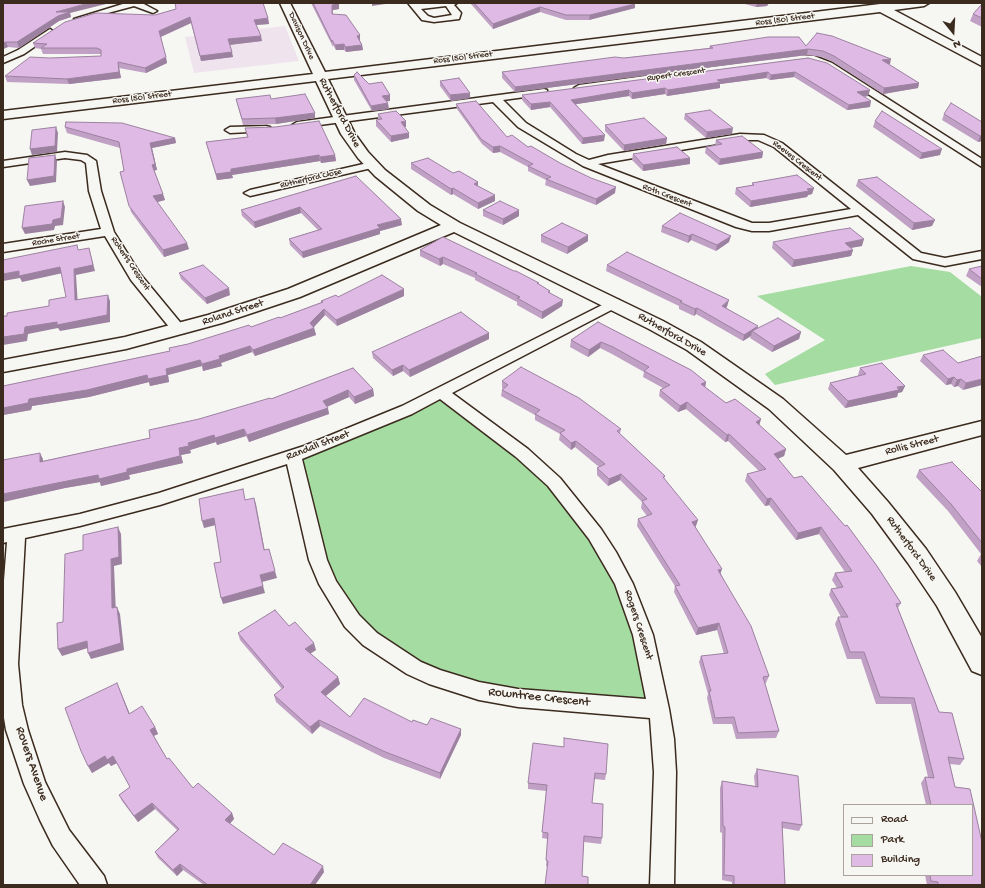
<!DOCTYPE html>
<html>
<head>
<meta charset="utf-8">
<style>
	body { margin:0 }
	#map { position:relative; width:985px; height:888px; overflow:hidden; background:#f6f6f2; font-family:"Gochi Hand",sans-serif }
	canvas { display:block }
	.frame { position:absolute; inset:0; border:4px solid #3b2a1e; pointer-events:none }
	.legend { position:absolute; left:843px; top:804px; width:130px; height:72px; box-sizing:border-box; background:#f6f6f2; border:1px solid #aba49d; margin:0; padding:5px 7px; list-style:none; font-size:12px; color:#3b2a1e }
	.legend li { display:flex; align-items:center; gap:8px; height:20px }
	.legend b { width:20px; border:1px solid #aba49d }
	.north { position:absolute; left:933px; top:12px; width:40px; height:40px; -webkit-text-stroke:3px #f6f6f2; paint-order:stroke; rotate:162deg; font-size:11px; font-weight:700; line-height:16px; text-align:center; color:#3b2a1e }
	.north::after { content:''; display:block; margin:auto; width:14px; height:18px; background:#3b2a1e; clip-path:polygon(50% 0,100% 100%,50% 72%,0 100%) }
</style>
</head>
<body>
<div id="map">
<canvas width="985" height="888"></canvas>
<div class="frame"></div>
<ul class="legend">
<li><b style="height:5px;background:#f6f6f2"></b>Road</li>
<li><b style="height:11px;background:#a4dca1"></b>Park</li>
<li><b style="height:11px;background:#dfbae4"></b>Building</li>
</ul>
<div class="north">N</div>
</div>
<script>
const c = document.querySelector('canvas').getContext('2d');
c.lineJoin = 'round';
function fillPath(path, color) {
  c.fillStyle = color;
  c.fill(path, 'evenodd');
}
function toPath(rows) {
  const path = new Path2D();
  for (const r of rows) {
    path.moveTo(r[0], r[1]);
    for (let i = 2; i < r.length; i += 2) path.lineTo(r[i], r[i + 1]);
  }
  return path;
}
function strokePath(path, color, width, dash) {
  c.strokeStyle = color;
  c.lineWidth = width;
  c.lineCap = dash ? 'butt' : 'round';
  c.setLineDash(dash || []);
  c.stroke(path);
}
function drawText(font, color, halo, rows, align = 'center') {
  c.font = font + ' "Gochi Hand",sans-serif';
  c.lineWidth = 3;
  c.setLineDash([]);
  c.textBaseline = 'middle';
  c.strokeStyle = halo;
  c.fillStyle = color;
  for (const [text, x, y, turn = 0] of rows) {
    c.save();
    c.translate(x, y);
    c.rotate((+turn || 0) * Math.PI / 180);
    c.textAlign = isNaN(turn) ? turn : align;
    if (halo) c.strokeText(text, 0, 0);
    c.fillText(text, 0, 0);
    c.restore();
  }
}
fillPath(toPath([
	[285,26,299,61,194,73,185,37]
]), '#efe4ee');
fillPath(toPath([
	[911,266,950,272,982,297,982,338,775,385,765,374,825,340,757,296],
	[442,393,522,453,610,557,659,709,518,698,414,668,338,603,293,456]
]), '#a4dca1');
const street = toPath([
	[126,3,142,3,157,11,153,13,134,6,78,21,74,19,126,3],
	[408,3,457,3,454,5,461,13,459,19,434,22,422,20,408,3],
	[446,6,452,15,434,18,428,16,421,9,446,6],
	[50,29,54,32,53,34,24,54,3,63,3,57,18,50,50,29],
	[799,55,814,56,832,63,982,159,982,167,826,67,813,62,799,61,579,91,574,88,579,85,799,55],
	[544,89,547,90,547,94,503,100,526,123,576,154,589,160,608,155,740,134,764,135,782,143,921,253,945,258,982,251,982,259,945,266,913,259,858,215,769,231,752,231,736,227,583,166,518,127,493,102,297,128,292,125,297,122,544,89],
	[740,140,758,140,774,147,851,209,769,223,752,223,598,164,740,140],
	[266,126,270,127,271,129,270,131,230,133,225,130,230,127,266,126],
	[65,152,87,155,96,161,101,191,114,232,141,275,184,327,186,330,184,333,174,333,131,280,105,236,3,252,3,244,101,229,89,191,86,163,81,160,65,158,3,167,3,161,65,152],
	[372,162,376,163,377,165,376,167,250,196,244,193,250,190,372,162],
	[614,299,619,300,621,303,619,306,452,393,528,449,560,478,601,529,616,552,633,584,653,635,669,709,674,739,676,772,674,885,650,885,654,772,650,718,518,707,479,700,429,684,407,674,363,645,345,627,319,584,309,560,287,464,160,505,80,526,25,538,18,664,22,705,28,730,45,782,69,830,104,876,107,885,80,885,53,846,40,820,24,784,6,730,3,712,3,593,7,542,3,543,3,529,80,514,159,493,304,446,402,406,614,299],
	[440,399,516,457,548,486,589,539,615,584,633,635,646,699,518,689,479,682,440,670,421,662,377,633,359,615,336,581,327,560,302,459,412,414,440,399]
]);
const secondary = toPath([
	[280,3,290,3,325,72,880,4,929,3,924,6,894,10,982,57,982,66,880,12,328,79,355,134,368,152,385,170,430,205,460,223,663,321,701,342,783,399,846,455,982,421,982,435,858,468,888,502,926,549,955,592,982,638,982,675,972,671,937,606,908,563,872,514,834,470,769,409,687,350,649,329,454,232,300,297,222,323,126,349,3,372,3,360,125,337,208,315,288,289,441,225,418,211,375,176,358,158,341,134,316,81,3,119,3,111,313,74,280,3]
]);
strokePath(street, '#3b2a1e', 3);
strokePath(secondary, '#3b2a1e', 3);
fillPath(street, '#f6f6f2');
fillPath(secondary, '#f6f6f2');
fillPath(toPath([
	[3,3,70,13,71,17,59,21,19,48,8,47,3,49],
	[311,3,338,3,339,4,339,9,333,10,333,14,360,35,360,41,362,45,363,50,346,52,344,50,336,50,333,45,333,47],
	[470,3,634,3,635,8,589,20,566,20,540,12,493,29],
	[741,3,769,3,767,6,756,7],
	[982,4,982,27,970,21,973,14],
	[176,9,268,18,269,24,256,25,262,41,229,45,233,57,201,61,191,23,161,37,167,63,146,73,119,68,121,78,69,84,7,82,5,76,50,58,101,56,101,54,43,54,41,49,35,48,33,43,155,15],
	[710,46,806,46,890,64,888,64,919,83,918,88,883,94,833,62,822,57,807,55,515,92,502,78,502,72,709,48],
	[808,58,868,96,863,97,870,107,847,110,794,77,770,80,766,78,720,84,720,88,667,96,665,94,632,99,629,96,576,104,604,141,582,144,550,107,531,110,522,100,522,95],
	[354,75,390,95,390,101,386,101,389,109,372,111,354,80],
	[440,81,470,98,451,101,440,86],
	[236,99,271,99,315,113,315,118,276,124,243,125],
	[456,104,507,137,560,163,615,193,596,205,545,185,546,180,528,171,528,167,500,152,493,153,482,144,457,109],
	[378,114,406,127,404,127,409,138,391,142,376,126,376,120,378,120],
	[685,114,732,134,706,138,684,119],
	[944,114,982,122,982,141,978,142,942,120],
	[875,121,940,155,920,159,873,127],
	[605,125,667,138,666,144,624,151,605,131],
	[65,127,175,138,176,143,152,148,157,170,154,170,165,200,157,202,189,249,164,257,131,212,120,172,124,171,120,148,67,133],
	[245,128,335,155,336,161,321,163,320,161,232,175,233,178,217,180,206,142,247,137],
	[716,140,763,152,762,158,719,165,705,153,706,147,715,145],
	[633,154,690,164,643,171,632,160],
	[411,163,453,173,478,182,478,186,495,201,478,209,453,194,451,195,411,169],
	[356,176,402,225,380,231,380,234,303,258,290,245,289,239,318,230,301,213,255,228,242,216,241,210],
	[858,180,932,226,912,230,856,186],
	[752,183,814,188,812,194,808,195,807,197,750,207,735,194,736,188,752,185],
	[483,210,519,210,519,216,503,225,483,216],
	[662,226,729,242,716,251,691,240,688,243,661,232],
	[541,235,588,235,588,241,567,254,541,242],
	[773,242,862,246,851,248,853,250,851,256,792,267,772,248],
	[420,250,538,284,550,291,550,293,562,306,542,319,517,305,517,302,475,280,475,278,443,264,440,266,420,256],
	[607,265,727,307,726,308,758,329,801,332,799,339,772,352,750,338,751,336,743,341,696,314,694,316,679,309,679,306,606,271],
	[982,266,982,287,966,276,969,269],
	[179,273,230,295,207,304,181,279],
	[404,296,337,326,325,315,314,327,316,335,255,356,252,352,221,363,222,366,203,371,202,366,168,375,169,382,150,386,149,382,89,397,32,406,31,410,3,415,3,386,170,351,188,344,251,327,280,318,322,302,321,301,338,297],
	[598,322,691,370,706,382,705,387,726,403,735,399,761,419,759,425,786,449,784,456,778,459,794,478,802,476,845,526,847,525,877,566,901,603,898,608,939,712,952,713,964,759,960,765,950,764,955,787,970,789,982,842,982,885,927,885,925,875,972,875,972,805,926,805,921,783,925,777,928,777,911,704,876,704,861,659,847,659,835,624,838,617,841,617,829,595,831,589,837,588,832,580,835,573,845,572,819,534,796,540,769,505,765,506,745,481,747,474,759,471,728,441,725,442,686,409,678,412,659,396,660,390,663,388,643,377,644,372,612,354,600,348,588,357,570,347,571,340],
	[489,333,489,339,410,377,403,371,393,376,373,358,372,352],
	[923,355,958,363,982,356,963,390,958,386,954,387,951,384,946,385,920,361],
	[353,368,373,389,374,396,355,404,349,397,327,407,329,414,249,442,246,436,217,445,216,442,190,450,191,453,181,455,183,463,129,475,130,479,101,486,100,482,65,488,3,502,3,460,43,459,43,461,150,438,199,419,271,399],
	[860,368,905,386,902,392,898,393,897,397,845,408,828,389,830,383,858,376,858,375],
	[502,381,621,429,620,434,665,476,664,479,696,526,695,527,721,574,769,676,766,683,765,683,779,731,776,738,736,739,732,724,713,724,707,698,708,694,699,662,701,656,724,654,717,630,696,635,674,592,675,586,637,526,638,519,647,516,641,508,642,502,620,480,608,486,597,475,597,468,599,467,575,447,571,450,559,440,560,434,535,420,535,415,501,396,502,390,503,389,502,388],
	[919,470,982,492,982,567,977,561,981,554,948,511,916,477],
	[289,626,316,650,310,653,338,677,340,684,326,696,350,717,412,722,427,725,461,729,461,735,440,779,384,758,320,726,312,734,276,702,274,695,282,689,240,640,238,633],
	[117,683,130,714,155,727,158,734,154,736,167,759,193,788,232,813,234,819,230,824,274,855,324,872,315,885,204,885,183,870,177,876,158,858,155,852,177,830,155,809,138,822,122,801,119,795,130,787,117,763,111,766,109,763,92,773,88,766],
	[564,747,606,774,605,780,594,779,592,803,602,838,601,844,584,842,582,876,588,885,546,866,548,839,542,838,546,791,528,789,528,783],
	[757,769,802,825,799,831,782,828,785,885,732,885,732,882,722,880,722,833,720,832,720,788,722,781,755,786,754,776]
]), '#c0a0c4');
fillPath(toPath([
	[89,3,110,3,70,13,71,17,59,21,19,48,17,42,56,12],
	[372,3,392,3,372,6],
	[757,3,769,3,767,6,756,7],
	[339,4,339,9,333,10,333,19,332,5],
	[635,4,635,8,589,20,590,15],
	[540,7,540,12,493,29,493,24],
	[190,17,191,23,160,37,159,31],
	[268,18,269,24,255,25,254,20],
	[360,35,360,40,357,41,357,36],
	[261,36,262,41,229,45,228,39],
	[6,42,8,47,3,49,3,43],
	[344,44,344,50,336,50,335,45],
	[362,45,363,50,346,52,345,47],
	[808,49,807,55,515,92,515,87],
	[232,52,233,57,201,61,200,56],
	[166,57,167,63,146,73,145,68],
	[891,59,890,64,880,65,882,60],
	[118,62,121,78,69,84,67,79],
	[768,72,766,78,720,84,720,88,667,96,668,90,717,80],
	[795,72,794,77,770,80,771,75],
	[919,83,918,88,883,94,884,88],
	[665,88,665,94,632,99,632,93],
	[629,90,629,96,571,105,571,100],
	[870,90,868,96,855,98,857,92],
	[470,93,470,98,451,101,450,95],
	[390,95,390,101,382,102,382,96],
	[871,101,870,107,847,110,849,105],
	[550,102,550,107,531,110,531,104],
	[388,103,389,109,372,111,371,106],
	[315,113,315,118,276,124,275,118],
	[406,121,406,127,401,128,401,122],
	[56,127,58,133,57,152,32,155,30,149],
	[733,128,732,134,706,138,707,132],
	[409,133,409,138,391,142,391,136],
	[605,135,604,141,582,144,583,138],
	[980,136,982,136,982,141,978,142],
	[175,138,176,143,152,148,157,170,153,171,152,165,150,143],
	[667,138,666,144,624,151,624,145],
	[500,146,500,152,493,153,493,147],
	[942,149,940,155,920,159,922,153],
	[763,152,762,158,719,165,720,159],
	[55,155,57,161,56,182,30,186,27,180],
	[319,155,320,161,232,175,233,178,217,180,216,174,231,169],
	[335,155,336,161,321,163,320,157],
	[690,158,690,164,643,171,643,165],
	[478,182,478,188,474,184],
	[616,187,615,193,596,205,596,199],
	[453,188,453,194,451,195,451,189],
	[814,188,812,194,808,195,807,197,750,207,751,201],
	[163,194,165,200,154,203,153,196],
	[495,195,495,201,478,209,478,203],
	[63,201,65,207,63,225,55,226,54,230,25,234,22,228,53,220],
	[300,207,301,213,255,228,254,222],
	[519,210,519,216,503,225,503,219],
	[401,219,402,225,380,231,380,234,303,258,302,252,377,225],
	[935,220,932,226,912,230,914,223],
	[692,234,691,240,688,243,689,236],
	[588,235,588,241,567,254,568,247],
	[731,236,729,242,716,251,717,245],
	[864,239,862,246,843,249,845,243],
	[187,243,189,249,164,257,163,250],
	[89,248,95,271,76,275,78,306,75,300,74,269],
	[853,250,851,256,792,267,794,260],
	[443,257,443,264,440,266,439,259],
	[60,267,63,273,22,282,20,278,3,281,3,274,19,271],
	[229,288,230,295,207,304,205,298],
	[404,289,404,296,337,326,336,320],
	[108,295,110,301,110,322,60,331,58,328,28,334,27,341,3,345,3,337,25,327],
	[563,300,562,306,542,319,542,312],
	[729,300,727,307,720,312,722,306],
	[697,308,696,314,694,316,695,309],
	[324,309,325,315,312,329,314,328,316,335,255,356,253,350,310,323],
	[758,326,757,333,752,331,751,336,743,341,744,335],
	[801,332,799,339,772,352,774,346],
	[489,333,489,339,410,377,409,370],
	[601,342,600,348,588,357,589,350],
	[250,346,252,352,221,363,222,366,203,371,202,364,219,356],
	[200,360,202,366,168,375,169,382,150,386,149,382,89,397,32,406,31,410,3,415,3,408,29,399,166,369],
	[403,365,403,371,393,376,392,370],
	[954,377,951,384,946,385,948,379],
	[961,379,958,386,954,387,957,380],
	[982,379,982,385,963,390,966,383],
	[706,382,705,388,701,384],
	[905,386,902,392,898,393,897,397,845,408,848,401],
	[373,389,374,396,355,404,354,397],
	[348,390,349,397,324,408,323,401],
	[687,402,686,409,678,412,680,406],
	[328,408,329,414,249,442,247,435],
	[761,419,759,426,756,422],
	[244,429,246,436,217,445,215,438],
	[729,434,728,441,725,442,727,435],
	[214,435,216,442,190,450,191,453,181,455,183,463,129,475,130,479,101,486,100,482,65,488,3,502,3,494,62,482,127,469,179,448,188,443],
	[576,441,575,447,571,450,571,443],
	[786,449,784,456,772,461,774,454],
	[40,453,43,459,43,469,40,462],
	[621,474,620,480,608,486,609,479],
	[254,498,256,504,266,557,264,550],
	[771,498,769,505,765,506,767,499],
	[214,518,216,525,204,528,202,521],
	[698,520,696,526,690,529,692,522],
	[118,527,121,534,122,564,114,566,116,615,112,608,111,559],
	[821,527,819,534,796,540,798,533],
	[722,569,720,575,718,570],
	[275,571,277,578,262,582,265,593,223,604,221,598,260,575],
	[117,607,120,614,124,650,91,659,88,653],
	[719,623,717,630,696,635,698,628],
	[87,641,91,647,62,656,58,649],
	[314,643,316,650,307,656,305,649],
	[338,677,340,684,323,698,321,692],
	[117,683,120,690,132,720,129,714],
	[319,720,320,726,312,734,310,727],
	[155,727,158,734,153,736,150,730],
	[461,729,461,735,440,779,440,773],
	[105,756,113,756,117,763,111,766,109,763,92,773,88,766],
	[152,803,155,809,138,822,134,816],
	[232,813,234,819,227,826,225,820],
	[180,864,183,870,177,876,173,870],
	[323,866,324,872,315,885,310,885]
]), '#9c82a0');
const building = toPath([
	[3,3,89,3,56,12,70,12,58,16,17,42,6,42,3,43,3,3],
	[175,3,263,3,268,18,254,20,261,36,228,39,232,52,200,56,190,17,159,31,166,57,145,68,118,62,119,72,67,79,5,76,30,57,50,58,101,56,101,50,97,48,41,48,47,44,33,43,65,22,96,13,155,15,176,9,175,3],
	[313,3,338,3,339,4,332,5,332,14,346,15,360,35,357,36,362,45,345,47,344,44,335,45,332,40,332,42,313,3],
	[474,3,634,3,635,4,590,15,566,15,540,7,493,24,474,3],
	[982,4,982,18,973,14,982,4],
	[817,33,832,36,891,59,882,60,919,83,884,88,834,56,823,51,808,49,515,87,502,72,615,57,624,58,713,48,710,46,768,37,799,37,806,46,817,33],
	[808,58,827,63,870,90,857,92,871,101,849,105,795,72,771,75,768,72,717,80,721,82,668,90,665,88,632,93,629,90,571,100,605,135,583,138,550,102,531,104,522,95,808,58],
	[357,72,369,84,382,82,390,95,382,96,388,103,371,106,354,75,357,72],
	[459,78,470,93,450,95,440,81,459,78],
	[305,94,315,113,275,118,242,119,236,99,270,95,271,99,305,94],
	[476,101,507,137,512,135,528,147,531,146,560,163,591,178,616,187,596,199,546,179,551,177,528,166,533,164,500,146,493,147,481,139,456,104,476,101],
	[951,103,982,122,982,136,980,136,944,114,951,103],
	[710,110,733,128,707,132,685,114,710,110],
	[396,111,406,121,401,122,409,133,391,136,376,120,382,119,378,114,396,111],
	[882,111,942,149,922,153,875,121,882,111],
	[644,118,667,138,624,145,605,125,644,118],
	[319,121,335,155,320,157,319,155,231,169,231,172,216,174,206,142,248,137,245,128,275,127,319,121],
	[66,122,122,123,175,138,150,143,155,164,152,165,163,194,153,196,187,243,163,250,129,206,120,172,124,171,119,142,65,127,66,122],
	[56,127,55,146,30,149,32,130,56,127],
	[742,136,763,152,720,159,706,147,722,144,716,140,742,136],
	[677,147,690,158,643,165,633,154,677,147],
	[55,155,54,176,27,180,29,158,55,155],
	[428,158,453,173,459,171,478,182,474,184,495,195,478,203,453,188,451,189,411,163,428,158],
	[797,175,814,188,807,189,809,191,751,201,736,188,754,185,752,183,797,175],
	[356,176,401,219,377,225,380,228,302,252,289,239,322,229,300,207,254,222,241,210,356,176],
	[877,177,935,220,914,223,858,180,877,177],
	[63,201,61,218,53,220,52,224,22,228,25,206,63,201],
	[500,201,519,210,503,219,483,210,500,201],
	[680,213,731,236,717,245,692,234,689,236,662,226,680,213],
	[562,223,588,235,568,247,541,235,562,223],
	[850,228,864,239,845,243,853,250,826,255,794,260,773,242,831,231,850,228],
	[443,237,514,271,516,271,539,283,537,283,550,291,548,292,563,300,542,312,517,298,520,297,475,274,477,273,443,257,439,259,420,250,443,237],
	[77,245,78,250,89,248,93,265,74,269,75,300,108,295,107,315,57,325,57,322,25,327,24,334,3,337,3,316,7,316,7,313,49,306,49,300,66,297,60,267,19,276,19,271,3,274,3,260,77,245],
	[627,252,729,300,722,306,758,326,744,335,697,308,695,309,680,302,682,301,607,265,627,252],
	[203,265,229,288,205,298,179,273,203,265],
	[982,266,982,279,969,269,982,266],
	[382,275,404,289,336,320,324,309,310,323,314,328,253,350,250,346,219,356,220,359,202,364,200,360,166,369,167,375,148,379,147,375,87,390,29,399,28,403,3,408,3,386,170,351,169,348,188,344,249,325,251,327,279,317,280,318,323,302,321,301,336,295,338,297,382,275],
	[461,312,489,333,409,370,403,365,392,370,372,352,461,312],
	[778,318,801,332,774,346,752,331,778,318],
	[598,322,691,370,706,382,701,384,726,403,735,399,761,419,756,422,786,449,774,454,794,478,802,476,845,526,847,525,877,566,901,603,896,604,939,712,952,713,964,759,948,757,955,787,970,789,982,842,982,885,938,885,938,882,931,881,930,875,972,875,972,805,931,805,925,777,934,778,914,698,880,697,864,652,850,652,838,617,848,617,831,589,843,587,835,573,852,571,821,527,798,533,771,498,767,499,747,474,766,469,729,434,727,435,687,402,680,406,660,390,670,385,644,371,649,367,613,347,601,342,589,350,571,340,598,322],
	[943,350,958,363,982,356,982,379,966,383,961,379,957,380,954,377,948,379,923,355,943,350],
	[882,363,905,386,897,387,899,390,848,401,830,383,866,374,860,368,882,363],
	[521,367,579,398,621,429,617,431,665,476,663,477,698,520,692,522,722,569,718,570,751,626,769,676,763,677,779,731,738,733,734,717,715,718,709,691,711,691,701,656,728,653,719,623,698,628,675,586,680,585,638,519,652,514,642,501,647,499,621,474,609,479,597,468,605,464,576,441,571,443,560,433,565,430,535,414,540,410,502,390,508,385,502,381,521,367],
	[353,368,373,389,354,397,348,390,323,401,328,408,247,435,244,429,215,438,214,435,188,443,189,446,179,448,180,456,127,469,127,472,99,479,98,475,62,482,3,494,3,460,40,453,40,462,150,438,149,430,199,419,270,398,271,399,353,368],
	[952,462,982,492,982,543,951,504,919,470,952,462],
	[243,489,245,500,254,498,264,550,269,549,275,571,260,575,263,586,221,598,214,563,221,562,214,518,202,521,199,499,243,489],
	[118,527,119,557,111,559,112,608,117,607,121,643,88,653,87,641,58,649,57,623,63,622,65,554,83,550,83,535,118,527],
	[275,610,289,626,295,622,314,643,305,649,338,677,321,692,350,717,364,698,412,722,413,720,427,725,431,718,461,729,440,773,383,751,319,720,310,727,274,695,284,687,238,633,275,610],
	[117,683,129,714,142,706,155,727,150,730,167,759,169,758,193,788,198,783,232,813,225,820,274,855,283,843,323,866,310,885,245,885,244,884,243,885,208,885,180,864,173,870,155,852,179,829,152,803,134,816,119,795,130,787,113,756,107,760,105,756,88,766,81,751,65,708,117,683],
	[564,738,608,744,606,774,595,773,592,803,603,804,602,838,584,836,582,876,588,877,588,885,545,885,548,861,546,860,548,833,542,832,547,785,528,783,533,743,564,747,564,738],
	[757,769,798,776,802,825,782,822,785,885,734,885,734,876,724,875,725,827,723,826,722,781,758,787,757,769]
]);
fillPath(building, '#dfbae4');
strokePath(building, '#9c82a0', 1);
drawText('9px', '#3b2a1e', '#f6f6f2', [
	["Ross (50) Street",785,20,-7],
	["Davison Drive",301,36,65],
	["Ross (50) Street",463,58,-7],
	["Rupert Crescent",676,75,-8],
	["Ross (50) Street",142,98,-7],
	["Reeves Crescent",797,161,38],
	["Rutherford Close",311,179,-13],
	["Roth Crescent",667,196,21],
	["Roche Street",56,240,-9],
	["Roberts Crescent",130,264,56]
]);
drawText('11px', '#3b2a1e', '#f6f6f2', [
	["Rutherford Drive",339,113,62],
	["Roland Street",233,313,-18],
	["Rutherford Drive",672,335,30],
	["Randall Street",318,446,-21],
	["Rollis Street",912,446,-14],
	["Rutherford Drive",911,549,54],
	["Rogers Crescent",638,625,72]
]);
drawText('13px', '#3b2a1e', '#f6f6f2', [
	["Rowntree Crescent",539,698,6],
	["Rovers Avenue",31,764,71]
]);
</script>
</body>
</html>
